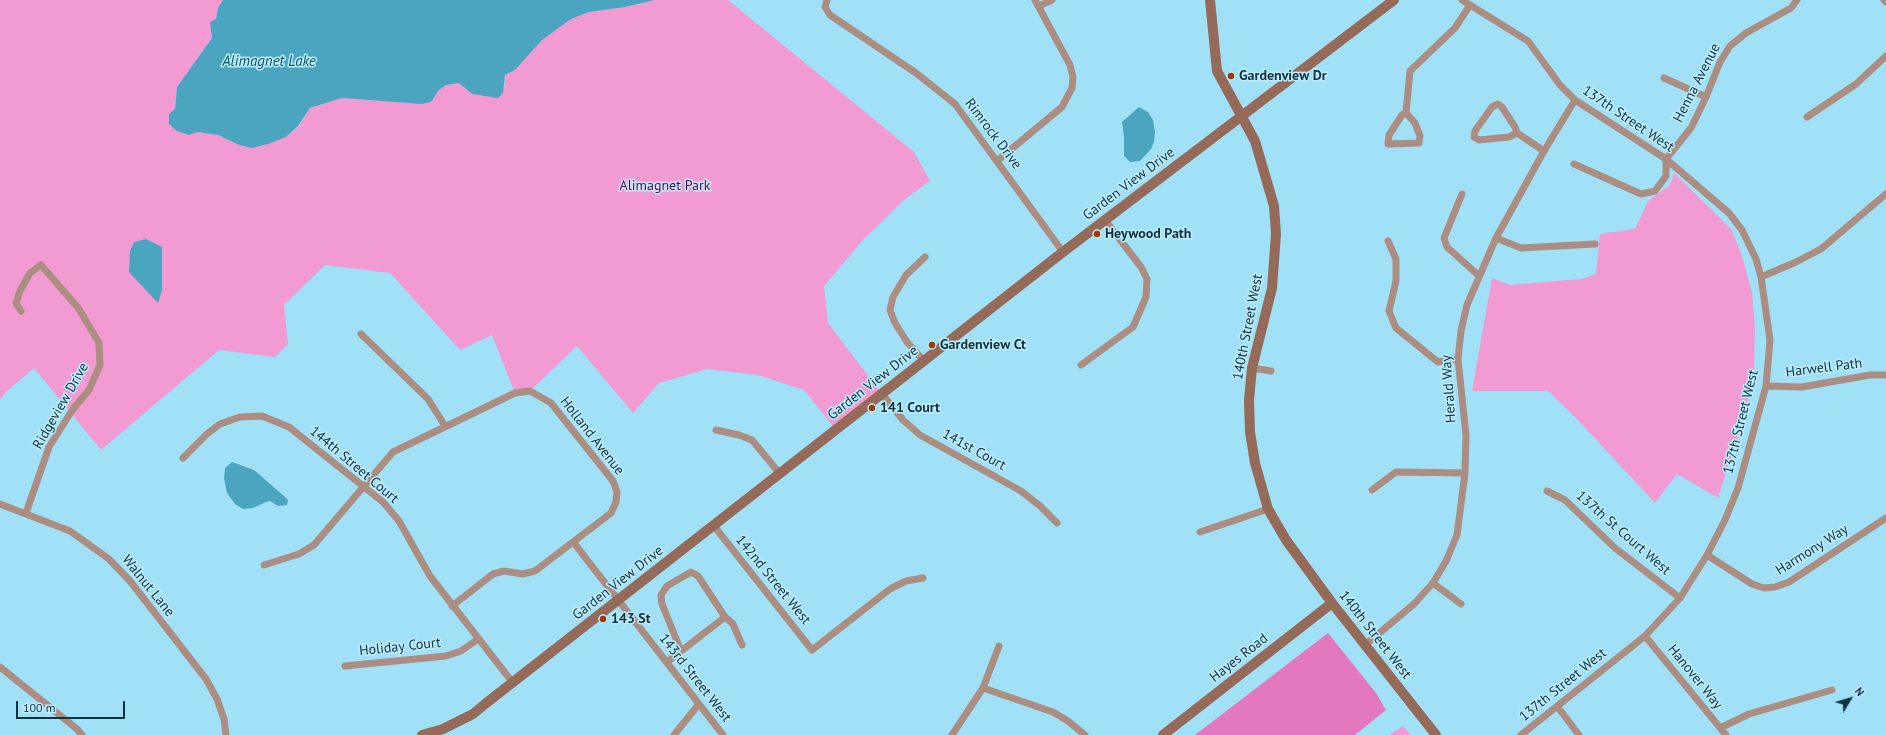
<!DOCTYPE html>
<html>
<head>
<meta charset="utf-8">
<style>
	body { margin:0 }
	#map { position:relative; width:1886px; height:735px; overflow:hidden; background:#a1e1f8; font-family:"PT Sans",sans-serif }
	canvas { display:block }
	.north { position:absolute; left:1830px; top:679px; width:40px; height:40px; -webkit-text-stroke:3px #bcecfd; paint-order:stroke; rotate:52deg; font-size:11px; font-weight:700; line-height:16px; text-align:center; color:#0f333e }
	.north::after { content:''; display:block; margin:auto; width:14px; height:18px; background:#0f333e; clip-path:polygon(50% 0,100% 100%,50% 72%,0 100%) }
	.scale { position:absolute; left:16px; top:701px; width:109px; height:18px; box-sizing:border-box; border:2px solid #0f333e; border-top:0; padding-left:5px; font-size:12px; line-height:14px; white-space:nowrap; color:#0f333e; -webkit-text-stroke:3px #bcecfd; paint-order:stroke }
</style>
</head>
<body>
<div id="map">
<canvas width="1886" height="735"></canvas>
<div class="north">N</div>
<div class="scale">100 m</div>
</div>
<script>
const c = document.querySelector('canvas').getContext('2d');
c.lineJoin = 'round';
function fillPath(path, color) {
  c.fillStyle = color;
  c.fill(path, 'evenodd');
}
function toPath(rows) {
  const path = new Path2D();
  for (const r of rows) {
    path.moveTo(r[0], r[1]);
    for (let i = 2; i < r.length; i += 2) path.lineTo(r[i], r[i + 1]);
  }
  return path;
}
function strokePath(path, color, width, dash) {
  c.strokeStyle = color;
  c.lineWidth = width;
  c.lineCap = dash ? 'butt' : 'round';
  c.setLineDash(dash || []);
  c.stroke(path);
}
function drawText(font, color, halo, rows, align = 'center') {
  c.font = font + ' "PT Sans",sans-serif';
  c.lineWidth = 3;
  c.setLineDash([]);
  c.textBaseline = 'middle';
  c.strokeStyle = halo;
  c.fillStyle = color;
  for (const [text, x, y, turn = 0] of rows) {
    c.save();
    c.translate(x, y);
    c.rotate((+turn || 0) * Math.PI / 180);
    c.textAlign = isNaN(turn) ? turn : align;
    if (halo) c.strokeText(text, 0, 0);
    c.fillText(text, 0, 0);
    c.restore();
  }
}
fillPath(toPath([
	[0,0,223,0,218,8,216,19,211,22,212,38,177,87,175,109,197,132,218,135,239,145,286,137,299,126,310,108,342,98,421,104,431,102,439,90,446,85,459,83,472,94,505,86,505,75,515,70,542,40,571,19,589,12,625,7,655,0,728,0,914,152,930,181,905,199,862,241,824,286,828,323,882,394,836,430,804,390,758,375,707,369,659,383,633,413,577,346,530,391,515,393,492,335,460,350,390,273,325,265,284,305,288,344,275,357,219,350,101,450,34,368,6,392,0,400],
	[1674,173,1732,230,1743,259,1752,293,1755,328,1754,369,1745,415,1718,498,1677,474,1655,503,1574,416,1548,391,1472,391,1492,278,1510,285,1582,279,1596,274,1600,234,1635,229,1648,201,1670,185],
	[1403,726,1411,735,1389,735]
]), '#f29ad2');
fillPath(toPath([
	[1328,633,1376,693,1386,710,1355,735,1195,735]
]), '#e478bf');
fillPath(toPath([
	[223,0,655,0,625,7,589,12,571,19,542,40,515,70,505,75,503,93,498,98,472,94,459,83,446,85,439,90,431,102,421,104,342,98,310,108,298,126,286,137,268,144,252,148,239,145,218,135,197,132,189,135,177,131,169,124,169,114,175,109,177,87,212,38,210,22,216,19,218,8],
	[1139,107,1148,112,1153,120,1155,132,1154,142,1151,149,1140,161,1130,162,1124,156,1124,137,1122,122],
	[146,239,162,247,162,290,158,303,129,272,130,251,134,242],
	[232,462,254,470,261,476,285,497,288,500,287,505,278,506,270,501,266,502,253,508,243,509,235,504,227,493,224,478,225,468]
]), '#4ba5c1');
strokePath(toPath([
	[827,0,825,7,830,15,916,73,955,104,1063,252],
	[1462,0,1528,41,1560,85,1575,100,1666,159,1729,213,1742,230,1756,259,1761,277,1770,340,1766,386,1738,488,1725,520,1707,555,1680,598,1645,636,1521,735],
	[1884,0,1886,2],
	[1039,6,1052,0],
	[1664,78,1706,97],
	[1406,113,1402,115,1389,135,1388,144,1419,143,1420,136,1415,123,1406,113,1410,71,1455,28,1470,5],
	[1807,117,1856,84,1886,56],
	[1517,133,1509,137,1479,140,1474,137,1475,131,1492,107,1498,104,1502,107,1515,127,1517,133,1544,151],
	[997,161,1062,107,1072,88,1073,77,1070,65,1035,0],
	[1574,164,1641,194,1655,191,1666,176,1666,159,1691,128,1706,97,1720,62,1730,46,1746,33,1791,8,1797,0],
	[1462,194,1444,238,1447,247,1478,275],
	[1496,238,1521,248,1595,244],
	[1388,241,1396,259,1396,281,1389,311,1396,328,1438,362,1458,359],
	[1761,277,1796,262,1821,249,1886,194],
	[21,311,16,303,20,291,30,273,41,265,79,309,99,343,100,365,89,390,73,409,49,447,26,513],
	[361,334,428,399,445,426],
	[924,361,907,342,895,323,890,310,893,297,906,275,925,257],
	[1081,365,1133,327,1146,297,1147,279,1141,267,1105,220],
	[1252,368,1271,371],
	[1766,386,1802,387,1870,375,1886,375],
	[882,394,903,420,920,435,1021,491,1040,506,1057,523],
	[716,430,739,435,752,440,780,474],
	[183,458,207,434,220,424,240,417,262,416,289,427,383,502,399,521,430,576,513,683],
	[1372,490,1396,472,1465,473],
	[1547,491,1565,500,1615,548,1680,598],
	[0,504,70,531,109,559,130,581,206,679,217,699,224,719,226,735],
	[714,526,812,650,890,589,906,581,923,578],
	[1200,532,1268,509],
	[574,543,723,735],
	[1707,555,1752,584,1764,588,1775,587,1789,582,1886,518],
	[264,565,299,554,314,545,393,452,515,393,530,391,551,403,613,481,617,492,616,502,611,513,535,571,523,574,504,571,493,574,452,606],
	[1433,583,1461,604],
	[1645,636,1726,735],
	[1365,645,1414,604,1433,583,1446,561,1457,535,1465,473,1466,435,1458,359,1461,331,1467,305,1496,238,1544,151,1575,100],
	[681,651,662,604,661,595,667,586,691,572,698,576,725,617,733,624,742,645],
	[667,662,725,617],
	[345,666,446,656,461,651,478,639],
	[0,667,77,729,82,735],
	[983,688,1053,712,1068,721,1085,735],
	[1557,706,1579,735],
	[1720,728,1749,714,1832,690],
	[674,735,699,704],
	[952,735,983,688,999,646]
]), '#ac8d82', 7);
strokePath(toPath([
	[1210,0,1217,71,1255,141,1274,206,1276,234,1272,288,1252,368,1249,400,1250,432,1255,463,1268,509,1286,540,1332,603,1436,735],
	[422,735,443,729,473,714,485,704,1063,252,1394,0],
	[1163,735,1332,603]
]), '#956a59', 10);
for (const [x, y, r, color] of [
	[1231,76,4,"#9f3a06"],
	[1097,234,4,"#9f3a06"],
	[932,345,4,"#9f3a06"],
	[872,408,4,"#9f3a06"],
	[603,619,4,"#9f3a06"]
]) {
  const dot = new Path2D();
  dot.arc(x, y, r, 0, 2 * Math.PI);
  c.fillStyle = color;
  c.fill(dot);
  strokePath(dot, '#bcecfd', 1.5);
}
drawText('bold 14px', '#0f333e', '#bcecfd', [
	["Gardenview Dr",1239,76],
	["Heywood Path",1105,234],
	["Gardenview Ct",940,345],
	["141 Court",880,408],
	["143 St",611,619]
], 'left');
drawText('14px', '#0f333e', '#bcecfd', [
	["Henna Avenue",1697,83,-63],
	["137th Street West",1628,119,34],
	["Rimrock Drive",993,134,53],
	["Garden View Drive",1129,184,-37],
	["140th Street West",1248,327,-79],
	["Harwell Path",1824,368,-7],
	["Garden View Drive",873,383,-38],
	["Herald Way",1449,389,-94],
	["Ridgeview Drive",61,406,-60],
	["137th Street West",1741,422,-76],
	["Holland Avenue",592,436,52],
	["141st Court",974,450,29],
	["144th Street Court",354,465,40],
	["137th St Court West",1623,533,41],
	["Harmony Way",1812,550,-32],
	["142nd Street West",773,580,51],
	["Garden View Drive",618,583,-38],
	["Walnut Lane",148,586,51],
	["140th Street West",1375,635,52],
	["Holiday Court",400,647,-6],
	["Hayes Road",1239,658,-38],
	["Hanover Way",1695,677,51],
	["143rd Street West",695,678,52],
	["137th Street West",1563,685,-39]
]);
drawText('14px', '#67004e', '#bcecfd', [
	["Alimagnet Park",665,186]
]);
drawText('italic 15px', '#07566a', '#bcecfd', [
	["Alimagnet Lake",269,62]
]);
</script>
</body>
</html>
